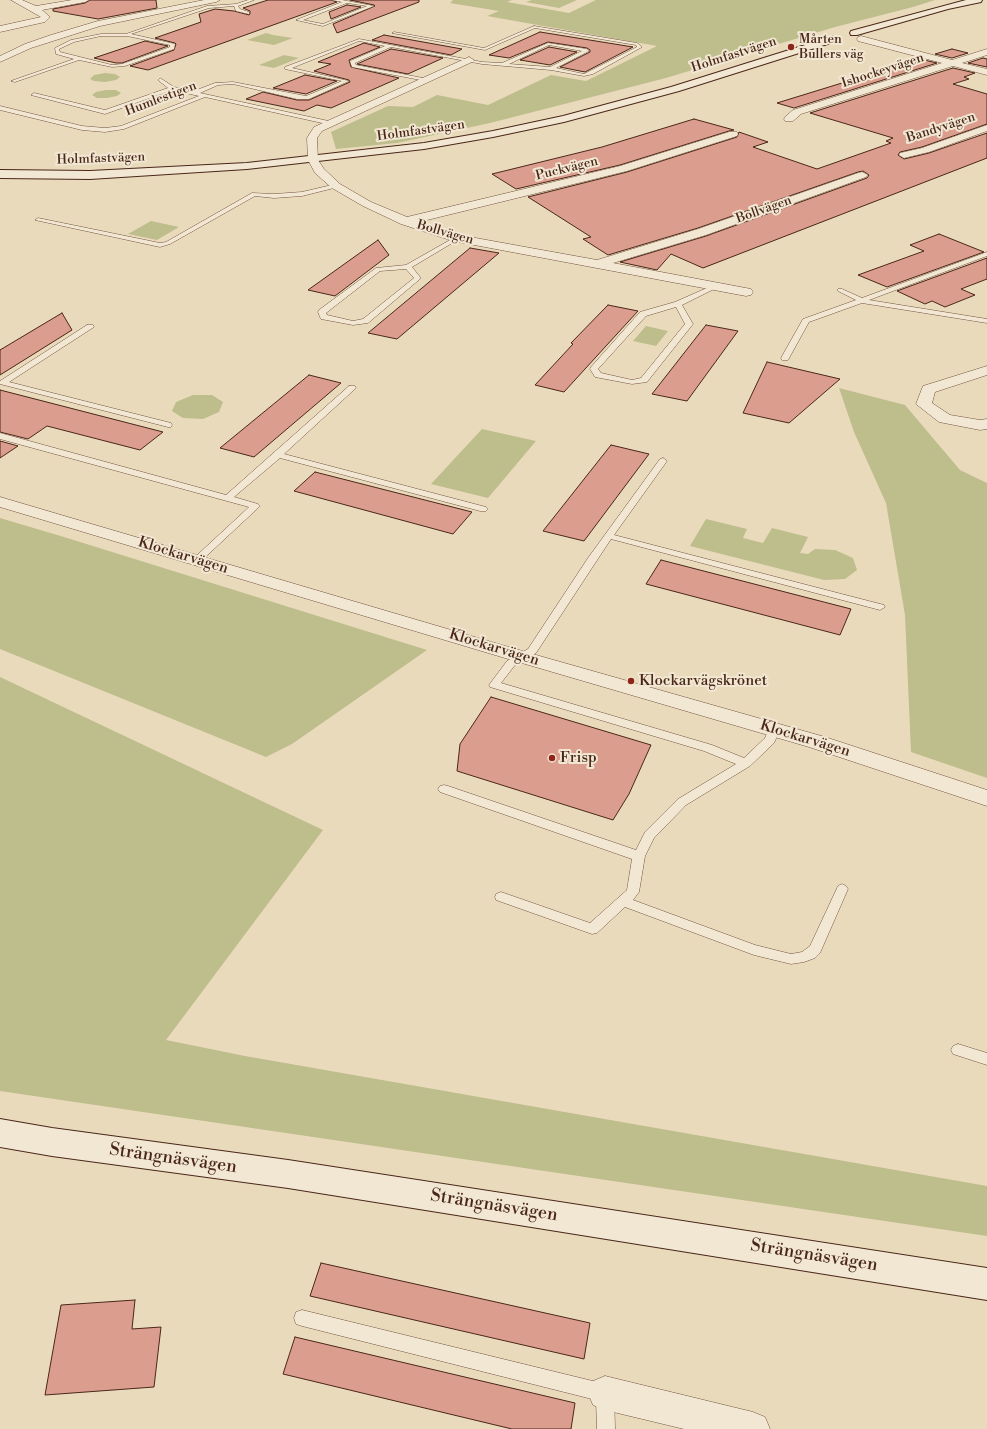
<!DOCTYPE html>
<html>
<head>
<meta charset="utf-8">
<style>
	body { margin:0 }
	canvas { display:block; background:#eadabc }
</style>
</head>
<body>
<canvas width="987" height="1429"></canvas>
<script>
const c = document.querySelector('canvas').getContext('2d');
c.lineJoin = 'round';
function fillPath(path, color) {
  c.fillStyle = color;
  c.fill(path, 'evenodd');
}
function toPath(rows) {
  const path = new Path2D();
  for (const r of rows) {
    path.moveTo(r[0], r[1]);
    for (let i = 2; i < r.length; i += 2) path.lineTo(r[i], r[i + 1]);
  }
  return path;
}
function strokePath(path, color, width, dash) {
  c.strokeStyle = color;
  c.lineWidth = width;
  c.lineCap = dash ? 'butt' : 'round';
  c.setLineDash(dash || []);
  c.stroke(path);
}
function drawText(font, color, halo, rows, align = 'center') {
  c.font = font + ' "Libre Bodoni",serif';
  c.lineWidth = 4;
  c.setLineDash([]);
  c.textBaseline = 'middle';
  c.strokeStyle = halo;
  c.fillStyle = color;
  for (const [text, x, y, turn = 0] of rows) {
    c.save();
    c.translate(x, y);
    c.rotate((+turn || 0) * Math.PI / 180);
    c.textAlign = isNaN(turn) ? turn : align;
    if (halo) c.strokeText(text, 0, 0);
    c.fillText(text, 0, 0);
    c.restore();
  }
}
fillPath(toPath([
	[453,0,512,0,507,2,569,13,596,0,935,0,913,7,835,27,666,78,490,123,397,143,336,149,331,132,388,106,413,107,437,95,488,105,551,75,586,81,657,46,487,16,499,11,450,3],
	[532,0,577,0,559,8,526,2],
	[266,33,273,35,293,38,274,45,247,40],
	[284,55,299,58,274,68,259,65],
	[105,73,115,74,120,77,116,80,105,82,94,81,90,79,94,75],
	[106,90,116,90,121,93,117,96,107,98,97,98,92,95,96,92],
	[151,221,179,227,157,240,128,234],
	[646,326,668,331,656,346,633,341],
	[839,388,905,405,960,470,987,483,987,778,911,752,905,615,886,503,854,432],
	[193,395,212,395,223,402,219,412,203,419,183,418,172,411,176,402],
	[482,429,536,441,488,498,431,484],
	[0,518,64,537,427,650,292,744,266,757,0,649],
	[706,519,747,529,743,538,763,543,772,528,808,537,800,553,808,554,815,549,835,550,853,558,857,570,845,579,824,580,690,546],
	[0,677,323,830,166,1040,245,1056,987,1186,987,1236,0,1091]
]), '#bebd8c');
const building = toPath([
	[90,0,156,0,157,8,98,19,53,11,53,9,85,3,90,0],
	[268,0,331,0,337,2,148,70,130,66,174,50,176,44,175,43,155,38,201,22,199,14,215,9,234,11,249,15,250,14,250,11,243,8,268,0],
	[350,0,419,0,419,2,337,33,333,24,375,6,374,5,350,0],
	[347,5,361,7,331,19,329,12,347,5],
	[540,32,633,47,585,72,560,67,590,52,590,50,587,48,548,42,509,58,489,55,540,32],
	[384,35,462,49,451,55,372,40,384,35],
	[145,41,168,46,122,63,116,63,94,58,145,41],
	[364,43,380,47,349,60,351,67,399,78,331,108,317,105,304,111,246,99,263,92,297,100,309,100,350,82,349,80,314,71,331,64,318,62,364,43],
	[549,47,577,52,550,65,520,60,549,47],
	[391,49,443,58,408,74,357,64,391,49],
	[952,49,968,53,952,58,935,54,952,49],
	[983,58,987,59,987,67,968,63,983,58],
	[920,59,937,63,794,108,777,103,920,59],
	[953,68,975,73,964,77,969,79,953,84,987,94,987,124,922,147,900,152,898,155,904,159,929,153,987,133,987,158,703,268,671,254,657,270,620,262,706,236,867,178,869,175,863,171,858,172,698,228,608,255,583,239,591,237,528,197,627,172,737,137,739,132,768,142,753,147,817,169,891,143,886,141,893,138,810,113,953,68],
	[305,75,337,81,306,94,273,88,305,75],
	[694,119,734,130,729,131,620,165,516,189,492,174,602,147,694,119],
	[939,234,984,252,887,287,858,275,924,251,910,245,939,234],
	[378,240,389,255,335,296,308,290,378,240],
	[470,248,499,253,397,339,368,333,470,248],
	[987,258,987,279,961,289,975,295,945,307,932,301,925,304,897,291,987,258],
	[608,305,638,311,564,392,535,385,573,344,571,343,608,305],
	[62,313,72,330,0,375,0,350,62,313],
	[706,325,738,331,687,401,652,394,706,325],
	[767,362,840,379,789,423,743,413,767,362],
	[309,375,341,383,254,457,220,448,309,375],
	[0,390,163,432,140,450,47,426,28,439,0,432,0,390],
	[0,441,18,446,0,458,0,441],
	[611,445,649,454,584,541,543,531,611,445],
	[315,472,472,512,453,534,294,491,315,472],
	[661,560,851,609,840,635,646,584,661,560],
	[491,697,651,745,629,794,613,820,457,771,460,744,491,697],
	[321,1263,590,1323,584,1359,310,1296,321,1263],
	[135,1300,132,1329,161,1327,154,1387,45,1395,61,1305,135,1300],
	[295,1337,575,1403,571,1429,512,1429,283,1374,295,1337]
]);
fillPath(building, '#da9d8e');
strokePath(building, '#4a2718', 1);
const lane = toPath([
	[248,0,254,0,238,6,240,9,249,12,249,14,236,11,234,6,209,8,131,34,175,44,174,49,125,66,112,67,79,60,15,82,11,81,74,59,56,54,55,48,71,40,101,34,126,34,207,6,236,4,248,0],
	[101,36,127,36,170,45,170,47,122,64,112,65,60,52,59,49,74,42,101,36],
	[332,0,342,0,374,6,323,26,296,20,342,2,332,0],
	[347,3,367,6,323,24,303,20,347,3],
	[534,26,637,43,642,47,593,74,584,76,551,70,482,64,391,47,355,63,356,65,428,79,426,81,352,67,350,61,385,46,359,41,292,68,349,81,309,99,297,99,233,84,218,85,200,93,333,122,333,124,331,125,205,97,124,129,105,132,82,130,0,110,0,106,82,126,105,128,121,126,199,96,172,90,105,114,31,95,34,93,105,110,168,88,158,80,160,78,174,87,194,91,215,83,233,82,306,96,342,81,285,69,285,67,359,39,482,62,502,63,548,43,587,49,589,51,556,68,584,74,637,47,636,45,535,28,485,50,392,33,394,32,484,48,534,26],
	[549,45,582,51,550,67,509,64,549,45],
	[336,184,339,186,338,187,302,196,274,198,255,196,170,244,160,247,35,220,38,218,160,243,166,242,252,193,274,194,302,192,336,184],
	[457,236,460,238,459,239,412,267,420,277,420,279,368,323,353,325,321,319,320,317,318,312,319,310,376,268,406,265,457,236],
	[406,269,414,278,363,319,353,321,327,315,326,313,380,271,406,269],
	[987,252,987,256,869,300,987,319,987,323,862,303,809,322,788,360,782,360,781,358,803,319,856,300,838,291,838,289,842,289,862,298,987,252],
	[716,284,718,285,718,287,682,305,693,324,647,382,632,384,595,377,590,369,591,367,640,312,675,302,716,284],
	[676,307,685,324,641,378,632,380,601,373,598,369,646,316,676,307],
	[87,325,93,325,94,327,9,382,171,423,172,425,171,427,168,427,0,384,0,381,87,325],
	[349,386,355,386,356,388,284,454,486,507,488,509,486,511,480,511,280,458,234,497,258,504,260,506,258,508,200,562,197,563,194,562,192,560,194,558,249,507,0,439,0,433,226,495,349,386],
	[663,458,667,461,614,535,884,605,885,607,880,610,611,539,536,653,515,665,501,683,712,745,744,758,765,738,770,727,778,727,780,730,774,743,750,766,686,805,654,838,645,856,639,892,633,900,755,945,791,954,802,952,810,946,838,886,842,884,846,886,848,889,820,953,815,958,804,962,791,964,754,955,625,907,597,933,592,934,496,900,495,897,496,894,501,892,590,923,627,890,632,859,440,792,438,789,440,786,444,785,448,786,636,850,645,832,678,799,736,764,704,751,490,687,489,685,507,661,528,649,588,558,660,459,663,458],
	[958,1044,987,1053,987,1065,953,1054,951,1050,953,1046,958,1044],
	[302,1310,605,1384,611,1387,614,1393,615,1429,597,1429,596,1400,302,1326,296,1324,294,1318,296,1312,302,1310]
]);
const street = toPath([
	[11,0,22,0,36,6,72,0,89,0,85,2,42,10,50,17,45,22,0,32,0,26,41,17,11,0],
	[204,0,220,0,216,2,100,26,31,48,0,62,0,56,25,44,51,35,98,21,204,0],
	[861,36,952,60,987,49,987,55,962,63,987,69,987,75,953,66,801,114,793,121,785,121,784,119,785,117,793,110,942,63,858,41,857,39,858,37,861,36],
	[469,57,474,60,472,62,322,131,317,138,318,160,324,169,340,184,371,202,407,217,620,166,729,132,737,132,738,134,737,136,627,171,419,222,459,235,597,260,698,229,858,173,862,172,868,175,866,177,706,235,613,263,751,289,753,292,751,295,746,296,453,241,401,224,363,206,332,188,315,173,308,160,307,138,314,127,469,57],
	[987,125,987,131,929,152,904,158,899,155,900,153,922,148,987,125],
	[987,366,987,375,935,392,932,403,950,415,980,420,987,419,987,429,980,430,939,422,916,404,923,386,987,366],
	[0,497,529,653,825,737,987,790,987,806,809,747,515,661,0,507,0,497],
	[605,1376,753,1412,765,1417,770,1429,684,1429,605,1410,593,1405,588,1393,593,1381,605,1376]
]);
const secondary = toPath([
	[966,0,982,0,981,2,948,9,857,35,851,35,850,33,851,31,966,0],
	[834,36,839,39,837,41,679,91,564,122,493,137,424,149,247,169,90,179,0,178,0,170,90,171,247,163,424,143,493,131,563,116,671,87,834,36],
	[0,1119,52,1128,288,1160,987,1268,987,1300,288,1188,52,1156,0,1147,0,1119]
]);
strokePath(lane, '#725441', 1);
strokePath(street, '#725441', 1);
strokePath(secondary, '#4a2718', 2);
fillPath(lane, '#f1e7d3');
fillPath(street, '#f1e7d3');
fillPath(secondary, '#f1e7d3');
for (const [x, y, r, color] of [
	[791,47,4,"#8f2418"],
	[631,681,4,"#8f2418"],
	[552,758,4,"#8f2418"]
]) {
  const dot = new Path2D();
  dot.arc(x, y, r, 0, 2 * Math.PI);
  c.fillStyle = color;
  c.fill(dot);
  strokePath(dot, '#f1e7d3', 1.5);
}
drawText('13px', '#4a2718', '#f1e7d3', [
	["Mårten",799,40],
	["Bullers väg",799,55]
], 'left');
drawText('13px', '#4a2718', '#f1e7d3', [
	["Holmfastvägen",734,55,-18],
	["Ishockeyvägen",883,71,-18],
	["Humlestigen",161,99,-21],
	["Bandyvägen",941,128,-18],
	["Holmfastvägen",421,131,-8],
	["Holmfastvägen",101,159,-2],
	["Puckvägen",567,169,-14],
	["Bollvägen",764,210,-20],
	["Bollvägen",445,233,16]
]);
drawText('15px', '#4a2718', '#f1e7d3', [
	["Klockarvägen",183,556,17],
	["Klockarvägen",494,648,17],
	["Klockarvägen",805,739,17]
]);
drawText('15px', '#4a2718', '#f1e7d3', [
	["Klockarvägskrönet",639,681],
	["Frisp",560,758]
], 'left');
drawText('18px', '#4a2718', '#f1e7d3', [
	["Strängnäsvägen",173,1159,8],
	["Strängnäsvägen",494,1206,9],
	["Strängnäsvägen",814,1256,9]
]);
</script>
</body>
</html>
